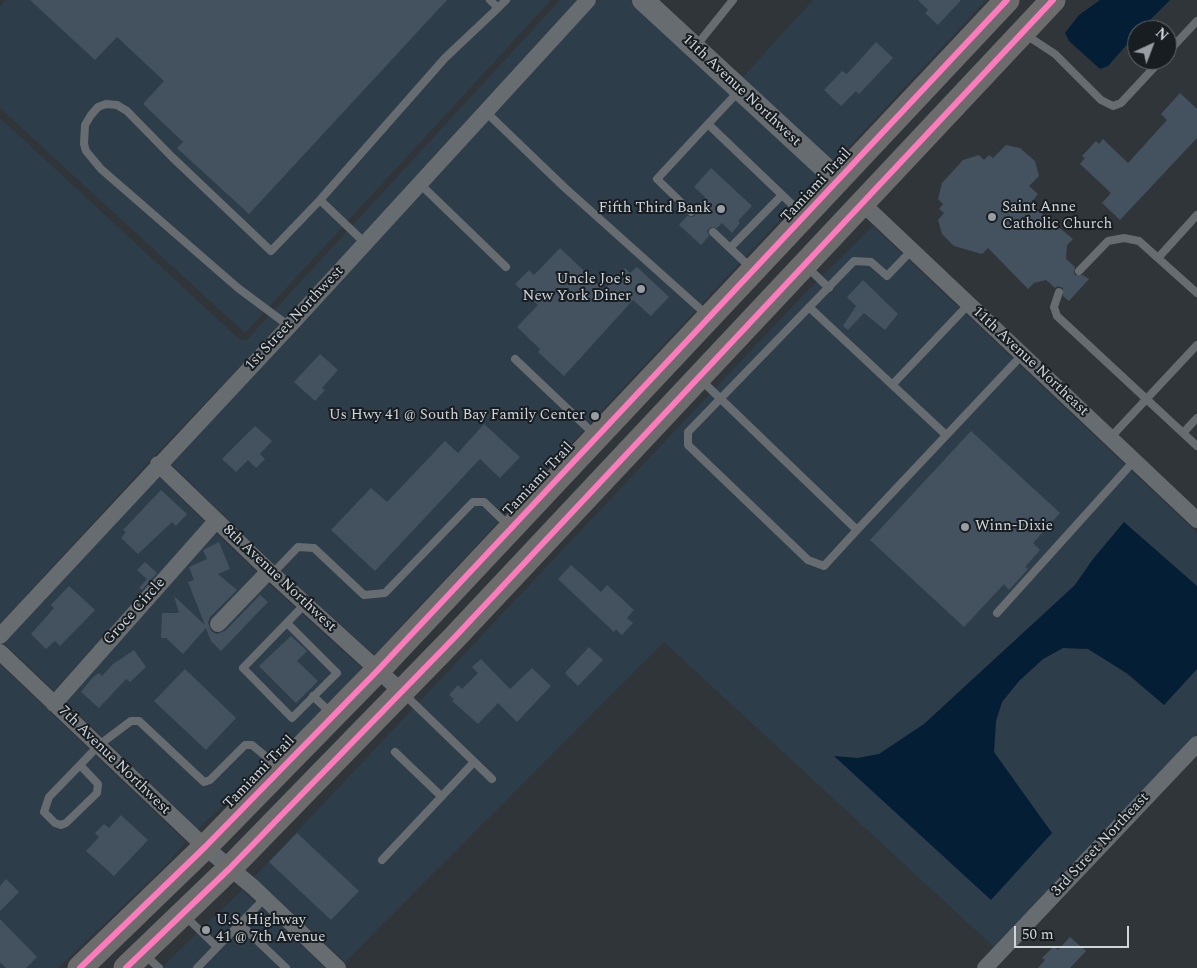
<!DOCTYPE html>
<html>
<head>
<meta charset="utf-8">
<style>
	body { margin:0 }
	#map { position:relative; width:1197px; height:968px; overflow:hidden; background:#30353a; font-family:Spectral,serif }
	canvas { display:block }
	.north { position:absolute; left:1127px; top:20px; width:50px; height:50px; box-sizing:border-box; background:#181d21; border:1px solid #61676b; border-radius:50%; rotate:43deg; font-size:14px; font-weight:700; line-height:20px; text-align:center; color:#ced5db }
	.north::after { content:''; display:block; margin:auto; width:18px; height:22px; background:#979da3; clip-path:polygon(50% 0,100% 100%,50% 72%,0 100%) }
	.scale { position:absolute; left:1014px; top:926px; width:115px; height:22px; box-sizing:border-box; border:2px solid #ced5db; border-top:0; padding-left:6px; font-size:15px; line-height:18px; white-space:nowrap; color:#ced5db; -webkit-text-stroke:4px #181d21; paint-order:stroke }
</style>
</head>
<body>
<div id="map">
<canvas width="1197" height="968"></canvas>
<div class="north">N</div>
<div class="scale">50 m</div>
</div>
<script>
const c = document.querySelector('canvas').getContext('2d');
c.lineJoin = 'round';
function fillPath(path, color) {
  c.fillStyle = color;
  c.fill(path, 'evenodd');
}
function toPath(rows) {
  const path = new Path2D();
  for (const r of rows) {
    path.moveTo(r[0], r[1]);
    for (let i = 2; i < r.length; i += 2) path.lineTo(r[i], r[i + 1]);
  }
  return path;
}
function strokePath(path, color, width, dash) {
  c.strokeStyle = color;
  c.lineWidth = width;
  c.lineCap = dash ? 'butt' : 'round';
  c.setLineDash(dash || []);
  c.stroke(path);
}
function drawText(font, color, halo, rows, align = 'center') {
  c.font = font + ' Spectral,serif';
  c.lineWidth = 4;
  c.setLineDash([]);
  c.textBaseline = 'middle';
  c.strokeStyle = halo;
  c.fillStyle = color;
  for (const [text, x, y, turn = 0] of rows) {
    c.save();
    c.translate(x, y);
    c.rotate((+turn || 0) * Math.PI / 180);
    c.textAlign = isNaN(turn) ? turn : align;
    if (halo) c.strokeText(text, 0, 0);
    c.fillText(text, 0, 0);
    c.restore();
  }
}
fillPath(toPath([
	[6,0,551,0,245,333,0,108,0,6],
	[560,0,577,0,288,316,146,465,0,624,0,118,239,339,246,341],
	[598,0,630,0,820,177,374,655,278,568,170,463,300,326],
	[813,0,986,0,833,164,741,79],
	[873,226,1197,533,1197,586,1124,523,1093,559,1075,585,924,724,879,754,858,758,835,757,852,771,1010,775,994,752,996,721,1002,702,1019,681,1043,659,1063,648,1088,649,1109,660,1164,705,1197,669,1197,733,994,947,664,642,345,962,254,877,805,293],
	[158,476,205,522,54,691,4,643],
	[216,533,257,572,206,625,218,635,268,583,362,668,316,717,198,829,66,702],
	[0,664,186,842,164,867,58,968,0,968],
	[242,890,247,894,326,968,161,968]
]), '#2e3d4a');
fillPath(toPath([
	[1100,0,1170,0,1140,30,1137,30,1137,33,1108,66,1100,69,1069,41,1065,33,1079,15],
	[1124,522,1197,586,1197,669,1164,705,1128,674,1088,649,1063,648,1043,659,1019,681,1002,702,996,721,994,752,1052,833,991,900,834,756,858,758,879,754,924,724,1075,585,1093,559]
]), '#041e35');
fillPath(toPath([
	[30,0,447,0,249,214,177,148,183,142,143,104,164,81,117,37,95,60],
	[918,0,961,0,938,25,925,13,928,10],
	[876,42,893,58,859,94,856,91,841,106,824,90,842,71,847,74],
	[1180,93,1197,109,1197,138,1120,220,1102,203,1111,193,1080,164,1085,158,1082,156,1096,141,1099,144,1103,139,1128,163,1167,120,1161,114],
	[1006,145,1020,148,1035,161,1039,176,1029,186,1038,194,1030,204,1073,239,1067,245,1066,259,1075,267,1074,272,1075,275,1083,275,1089,279,1069,301,1063,296,1063,288,1058,286,1055,288,1046,280,1034,283,1028,289,988,248,982,254,954,246,942,234,938,220,944,213,939,209,943,204,938,199,942,183,963,160,979,155,984,160,989,155,993,158],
	[711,168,752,206,738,221,740,223,732,233,722,223,717,228,711,227,707,231,709,236,701,245,679,225,687,216,692,217,695,216,695,208,705,197,694,187],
	[560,248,604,290,625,268,630,273,637,267,669,297,651,316,633,300,564,376,538,352,540,349,517,327,538,305,515,284,529,270,534,275],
	[863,280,898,314,885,330,864,313,848,330,843,326,856,306,847,297],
	[320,354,338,370,322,388,325,390,315,401,294,382],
	[484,424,520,457,500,478,480,459,375,571,331,530,371,488,387,502,445,441,458,453],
	[255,426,272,441,260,454,265,459,256,468,248,460,236,472,222,459],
	[971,431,1060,513,1033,543,1040,550,1025,567,1028,569,1009,590,1004,584,964,627,870,540],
	[161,490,187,514,176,526,172,522,138,554,121,538,126,532,123,530],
	[219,542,230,569,218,574,237,590,210,617,208,622,211,631,216,634,225,631,260,595,268,602,221,651,211,641,206,628,183,654,166,638,161,638,162,613,179,613,174,596,205,625,188,582,194,580,189,567,207,559,203,550],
	[145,562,157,573,142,590,139,588,147,579,137,570],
	[571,565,601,592,607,585,634,610,627,618,633,623,622,635,616,629,614,632,558,579],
	[69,586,95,610,60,646,55,641,46,649,31,634,54,608,51,605],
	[291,636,307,651,297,661,318,681,296,703,259,666],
	[589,647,603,660,578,686,565,673],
	[134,650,146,667,130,682,126,679,99,708,81,692,93,677,99,673,102,676,113,664],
	[481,659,510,689,532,668,551,686,517,722,498,703,478,724,452,701,454,699,449,695,458,685,462,689,478,673,472,667],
	[185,669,236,718,206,750,154,701],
	[121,815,148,840,114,876,86,851,99,837,95,833,104,824,109,828],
	[297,833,359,891,331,920,269,862],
	[6,879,19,892,0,911,0,886],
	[0,919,37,957,26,968,6,968,0,962],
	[1070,937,1086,951,1070,968,1038,968,1045,960,1042,958,1054,946,1058,950]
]), '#43525e');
strokePath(toPath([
	[490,0,498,8,506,0],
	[1026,35,1055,54,1101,100,1113,106,1121,103,1161,60],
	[696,46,733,0],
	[1167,53,1197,21],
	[486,112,564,187,707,315],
	[708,124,739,91],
	[420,184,506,267],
	[320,200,365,243],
	[691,212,657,179,708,124,802,214],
	[713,232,751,268],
	[730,248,782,195],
	[1158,258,1197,215],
	[806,266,829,288],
	[1079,271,1108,241,1124,238,1139,241,1197,293],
	[1059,292,1054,307,1057,316,1197,446],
	[809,307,946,435],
	[289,326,238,288,101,169,86,151,84,144,85,125,91,115,98,107,106,104,117,105,127,111,172,157,271,251,320,200,445,58,498,8],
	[515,359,594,434],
	[700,379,857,530,1022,355],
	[893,384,969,304],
	[1183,433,1197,418],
	[1110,438,1197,345],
	[857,530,824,566,808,560,688,445,688,432,854,261,871,262,887,276,912,250],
	[272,574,298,547,314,548,364,595,385,593,473,502,484,502,509,526],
	[997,613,1134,461],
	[287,623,337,673,292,718,243,668,305,604],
	[403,693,492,779],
	[313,696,332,714],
	[395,752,441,796],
	[80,765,98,784,97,793,66,823,61,825,55,823,44,812,49,797,80,765,99,745,131,721,139,721,204,782,210,780,245,745,252,745,280,768],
	[382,860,474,762],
	[184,915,217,947],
	[240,924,286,968],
	[144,954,159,968],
	[197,968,265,898]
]), '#676c70', 8);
strokePath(toPath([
	[862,203,1197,520],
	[158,464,269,571,402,692],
	[218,624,269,571],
	[0,636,294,321,588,0],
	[0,652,205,847,253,887,338,968],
	[54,704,216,521],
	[985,968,1197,744]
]), '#676c70', 16);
strokePath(toPath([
	[643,0,839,181]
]), '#676c70', 22);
strokePath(toPath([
	[80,968,205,847,378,670,1007,0],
	[126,968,229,869,454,638,1053,0]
]), '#6c6c6d', 25);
strokePath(toPath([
	[80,968,205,847,378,670,1007,0],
	[126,968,229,869,454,638,1053,0]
]), '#fd7abc', 6);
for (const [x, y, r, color] of [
	[721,209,5,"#979da3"],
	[992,217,5,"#979da3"],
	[641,289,5,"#979da3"],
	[595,416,5,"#979da3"],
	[965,527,5,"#979da3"],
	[206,930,5,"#979da3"]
]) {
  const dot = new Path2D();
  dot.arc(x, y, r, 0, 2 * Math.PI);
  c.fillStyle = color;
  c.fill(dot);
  strokePath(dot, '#181d21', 2);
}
drawText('15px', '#ced5db', '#181d21', [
	["11th Avenue Northwest",741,91,43],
	["Tamiami Trail",817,186,-47],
	["1st Street Northwest",295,319,-47],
	["11th Avenue Northeast",1030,362,43],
	["Tamiami Trail",539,480,-47],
	["8th Avenue Northwest",279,579,43],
	["Groce Circle",135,612,-48],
	["7th Avenue Northwest",114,761,44],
	["Tamiami Trail",260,773,-46],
	["3rd Street Northeast",1101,845,-47]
]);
drawText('15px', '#ced5db', '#181d21', [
	["Saint Anne",1002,208],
	["Catholic Church",1002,225],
	["Fifth Third Bank",711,209,"right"],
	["Uncle Joe's",631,280,"right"],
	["New York Diner",631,297,"right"],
	["Us Hwy 41 @ South Bay Family Center",585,416,"right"],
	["Winn-Dixie",975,527],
	["U.S. Highway",216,921],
	["41 @ 7th Avenue",216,938]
], 'left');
</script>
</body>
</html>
